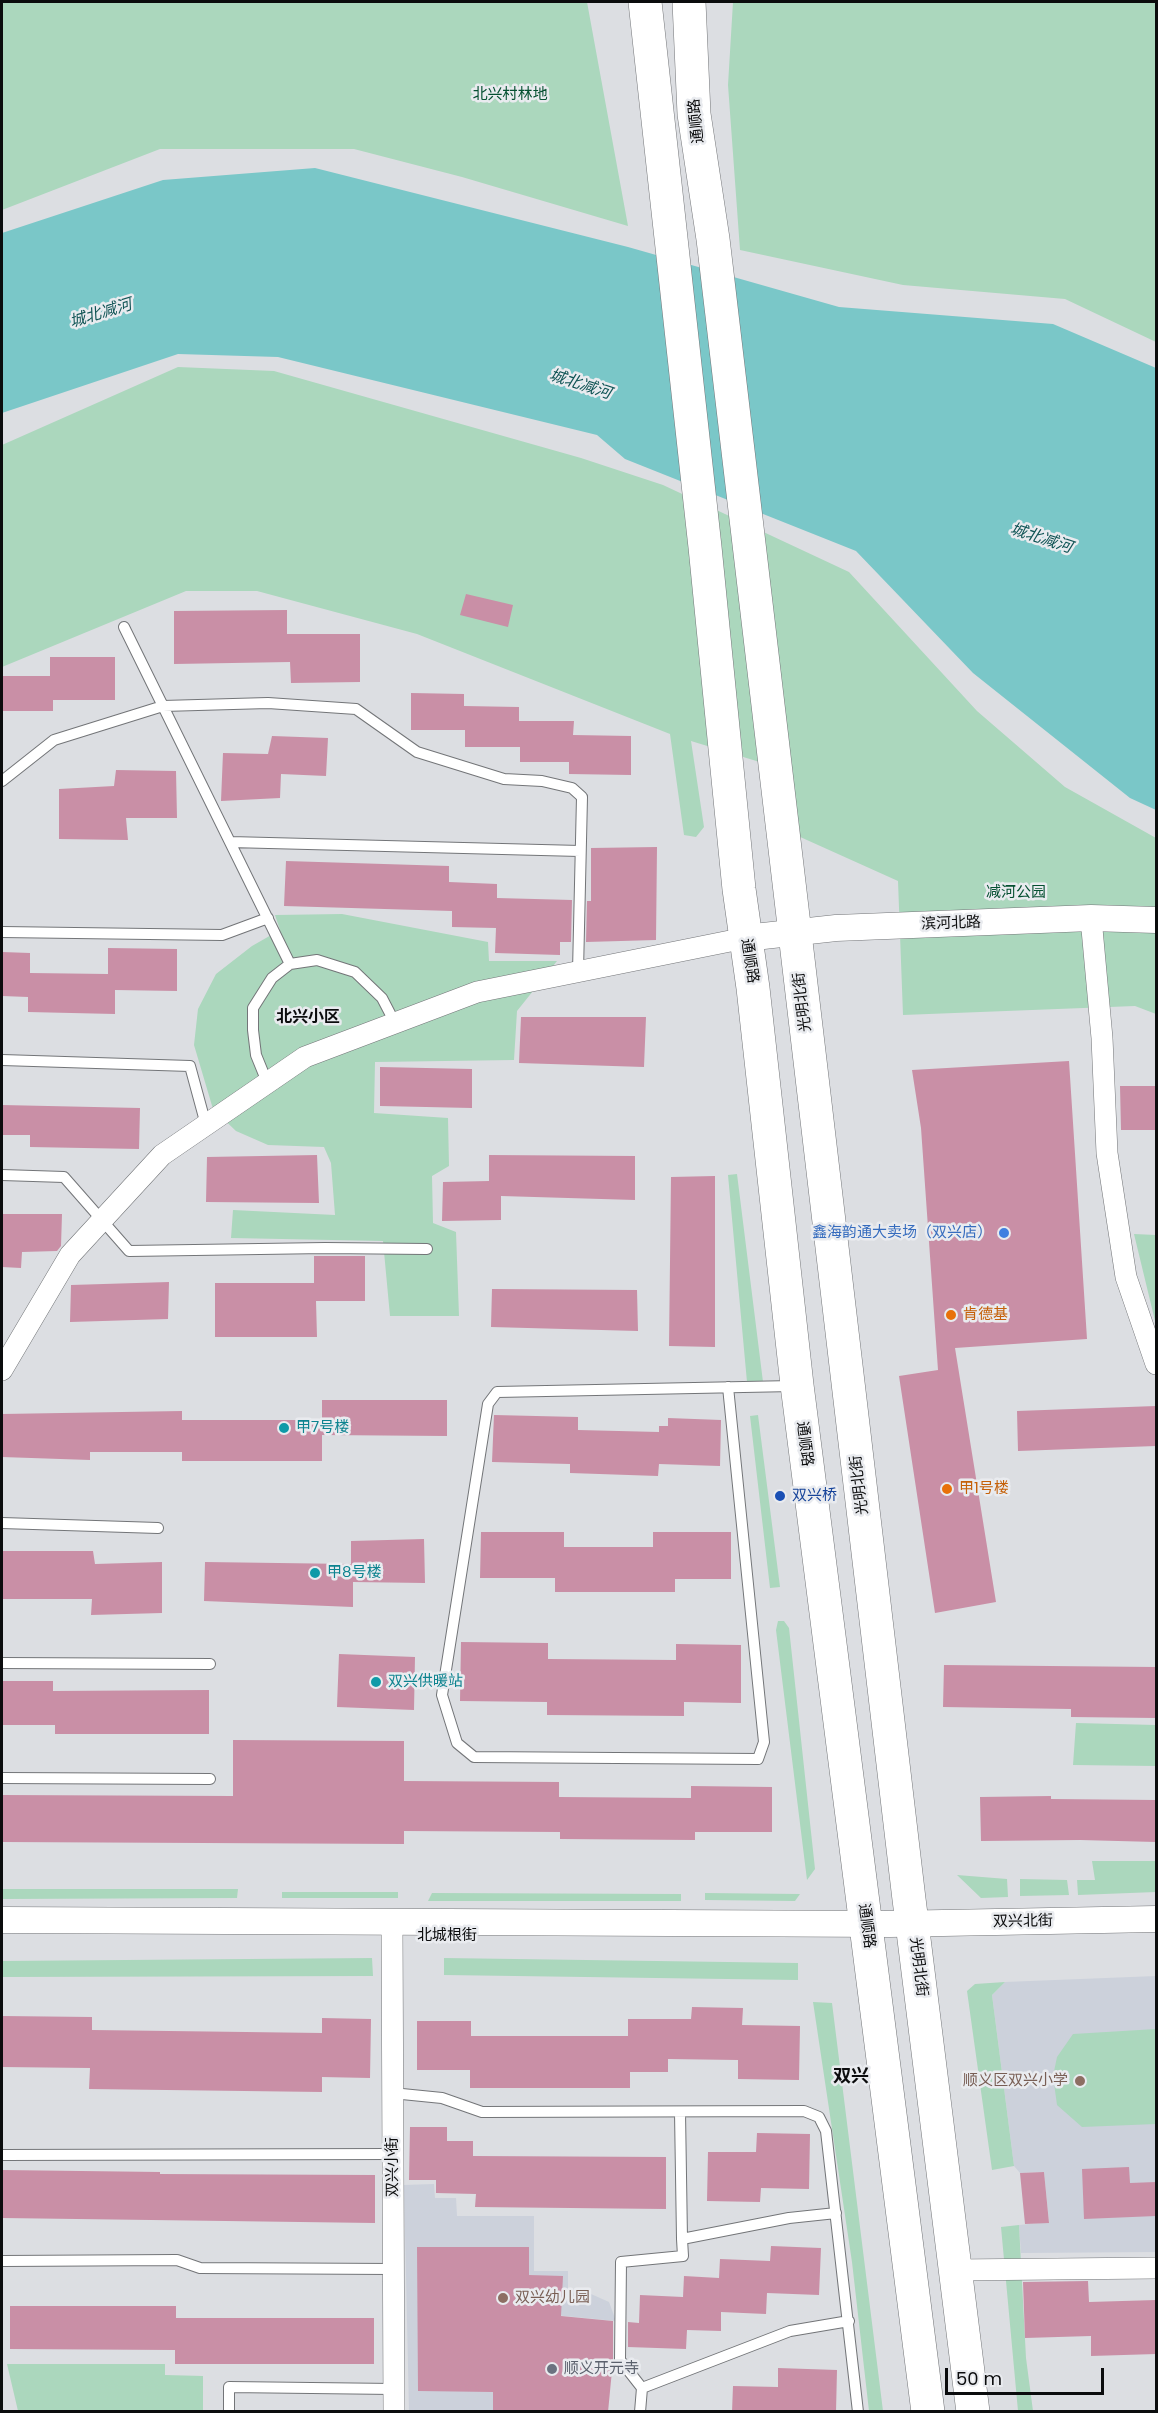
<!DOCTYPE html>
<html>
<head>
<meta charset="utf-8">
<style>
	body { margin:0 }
	#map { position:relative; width:1158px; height:2413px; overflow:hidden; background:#dcdee2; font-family:Poppins,sans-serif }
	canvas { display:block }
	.frame { position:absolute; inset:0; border:3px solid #0b0c0d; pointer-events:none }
	.scale { position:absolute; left:945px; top:2368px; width:159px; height:27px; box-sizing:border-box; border:3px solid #0b0c0d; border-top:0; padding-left:8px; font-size:18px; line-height:21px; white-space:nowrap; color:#0b0c0d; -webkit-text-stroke:4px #e9ebef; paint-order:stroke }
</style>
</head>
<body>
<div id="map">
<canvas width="1158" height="2413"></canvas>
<div class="frame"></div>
<div class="scale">50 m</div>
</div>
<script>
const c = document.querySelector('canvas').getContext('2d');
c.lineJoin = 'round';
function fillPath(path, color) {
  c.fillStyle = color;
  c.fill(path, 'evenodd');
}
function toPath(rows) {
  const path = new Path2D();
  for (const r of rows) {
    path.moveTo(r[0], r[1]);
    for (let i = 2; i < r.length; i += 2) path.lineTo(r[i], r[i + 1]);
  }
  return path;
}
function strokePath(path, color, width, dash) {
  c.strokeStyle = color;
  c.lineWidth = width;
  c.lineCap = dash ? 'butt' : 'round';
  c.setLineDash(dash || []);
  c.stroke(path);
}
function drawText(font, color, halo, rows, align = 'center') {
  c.font = font + ' Poppins,"Noto Sans SC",sans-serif';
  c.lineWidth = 5;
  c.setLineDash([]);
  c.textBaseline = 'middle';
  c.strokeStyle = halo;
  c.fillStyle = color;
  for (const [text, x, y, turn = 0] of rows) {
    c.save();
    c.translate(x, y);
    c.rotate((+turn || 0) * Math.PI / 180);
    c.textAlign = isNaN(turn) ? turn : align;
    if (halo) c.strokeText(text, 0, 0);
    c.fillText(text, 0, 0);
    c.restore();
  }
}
fillPath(toPath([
	[1156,1976,1156,2252,1021,2253,1019,2225,1049,2222,1044,2172,1020,2173,1014,2166,992,1995,1005,1982],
	[434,2184,435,2198,456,2198,457,2216,534,2216,534,2271,568,2271,568,2293,591,2294,609,2302,616,2321,534,2313,493,2326,493,2411,409,2411,404,2185]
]), '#ccd1db');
fillPath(toPath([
	[2,2,587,2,628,226,462,177,354,149,160,149,2,210],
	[733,2,1156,2,1156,342,1065,299,903,285,740,250,728,85],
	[178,367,274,371,581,458,663,485,849,572,977,711,1065,787,1156,838,1156,1014,1135,1006,903,1015,898,881,798,836,789,771,691,741,704,827,696,837,684,835,670,734,417,634,257,591,186,591,2,667,2,445],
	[342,914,488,942,489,961,557,961,517,1011,514,1060,375,1062,374,1113,448,1118,449,1166,432,1176,433,1223,456,1232,459,1316,390,1316,383,1241,231,1238,233,1210,335,1215,331,1163,324,1147,268,1145,236,1131,213,1109,194,1045,198,1009,216,974,252,946,280,930,275,915],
	[737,1174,763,1382,747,1382,728,1175],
	[1134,1234,1156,1235,1156,1325],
	[758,1415,780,1587,770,1588,750,1416],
	[778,1621,784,1621,789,1628,815,1869,807,1880,776,1630],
	[1076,1723,1156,1725,1156,1766,1073,1765],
	[1092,1861,1156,1861,1156,1892,1078,1895,1077,1880,1095,1880],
	[957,1875,1007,1879,1008,1897,981,1898],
	[1020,1879,1067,1880,1069,1895,1020,1896],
	[2,1889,238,1889,237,1898,2,1899],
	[282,1892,398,1892,398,1898,282,1898],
	[432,1893,681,1894,681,1901,428,1901],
	[705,1893,800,1894,795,1901,705,1900],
	[372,1958,373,1976,2,1977,2,1961],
	[444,1958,798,1963,798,1980,444,1975],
	[1005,1982,992,1995,1014,2166,992,2170,967,1991,975,1984],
	[813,2002,832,2003,883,2411,869,2411,852,2262],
	[1156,2029,1156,2124,1082,2127,1057,2105,1053,2076,1057,2057,1073,2034],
	[1019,2225,1026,2358,1033,2411,1018,2411,1001,2227],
	[7,2364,165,2364,165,2375,203,2376,203,2411,18,2411]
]), '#abd7bd');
fillPath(toPath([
	[315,168,628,247,839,307,1053,324,1156,368,1156,810,1130,798,973,673,856,551,625,459,597,435,278,357,178,354,2,413,2,233,163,180]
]), '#7ac7c8');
fillPath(toPath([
	[466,594,513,605,508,627,460,615],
	[287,610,287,634,360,634,360,682,291,683,290,662,174,664,174,611],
	[50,657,115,657,115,700,53,700,53,711,2,711,2,676,50,676],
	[411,693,464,694,464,706,519,707,519,721,574,721,573,735,631,736,631,775,569,774,569,762,520,762,520,747,465,747,465,730,411,730],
	[272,736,328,738,326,776,281,774,280,798,221,801,223,753,268,754],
	[116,770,176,771,177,818,126,818,128,840,59,839,59,789,114,786],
	[657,847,656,940,586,942,587,901,591,901,591,848],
	[286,861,449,866,449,882,497,884,497,898,572,900,571,942,560,942,560,955,495,953,496,928,452,927,452,911,284,906],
	[108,948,177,949,177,991,115,990,115,1014,28,1012,28,997,2,996,2,952,30,953,30,973,108,974],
	[521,1017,646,1017,644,1067,519,1063],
	[1069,1061,1087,1339,955,1348,996,1602,935,1613,899,1376,938,1370,921,1128,912,1070],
	[380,1067,472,1069,472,1108,380,1106],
	[1120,1086,1156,1086,1156,1130,1121,1130],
	[2,1105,140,1108,139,1149,30,1147,30,1135,2,1135],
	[317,1155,319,1203,206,1202,207,1157],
	[489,1155,635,1156,635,1200,501,1196,501,1220,442,1221,443,1182,489,1181],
	[715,1176,715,1347,669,1346,671,1177],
	[2,1214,62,1214,61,1246,57,1251,22,1252,21,1268,2,1267],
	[314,1256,365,1256,365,1301,316,1301,317,1337,215,1337,215,1283,314,1283],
	[169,1282,168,1319,70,1322,71,1285],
	[492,1289,637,1290,638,1331,491,1327],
	[322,1400,447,1400,447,1436,322,1435,322,1461,182,1461,182,1452,90,1452,90,1460,2,1457,2,1414,182,1411,182,1420,322,1420],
	[1156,1406,1156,1446,1018,1451,1017,1411],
	[494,1415,578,1417,578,1430,659,1432,659,1426,668,1426,668,1418,721,1420,720,1466,659,1464,658,1476,570,1473,570,1464,492,1462],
	[481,1532,564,1532,564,1547,653,1547,653,1532,731,1532,731,1579,675,1579,675,1592,555,1592,555,1578,480,1578],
	[424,1539,425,1583,353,1582,353,1607,204,1601,205,1562,351,1564,351,1541],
	[2,1551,93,1551,95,1564,162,1562,162,1613,91,1615,92,1599,2,1599],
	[461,1642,548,1643,548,1659,676,1660,676,1644,741,1645,741,1703,684,1702,684,1716,547,1715,547,1702,460,1701],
	[339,1654,415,1657,414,1710,337,1707],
	[944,1665,1156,1667,1156,1718,1071,1717,1071,1709,943,1707],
	[2,1681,53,1681,53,1691,209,1690,209,1734,55,1734,55,1725,2,1725],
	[233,1740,404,1741,404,1781,559,1782,559,1797,691,1798,691,1786,772,1787,772,1832,695,1832,695,1840,560,1839,560,1832,404,1831,404,1844,2,1842,2,1795,233,1796],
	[1051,1796,1051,1799,1156,1800,1156,1842,1080,1840,981,1841,980,1797],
	[692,2007,743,2008,742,2025,800,2026,799,2080,738,2079,738,2060,668,2059,668,2072,630,2072,630,2088,470,2088,470,2070,417,2070,417,2021,471,2021,471,2036,628,2036,628,2019,691,2019],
	[2,2016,92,2017,92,2030,322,2033,322,2018,371,2019,370,2078,322,2077,322,2092,89,2089,90,2068,2,2067],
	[410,2127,447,2127,447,2141,473,2141,473,2156,666,2157,666,2209,475,2207,476,2194,436,2193,436,2180,409,2180],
	[757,2133,810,2134,809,2189,761,2188,760,2202,707,2201,708,2152,756,2152],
	[1129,2167,1130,2183,1156,2182,1156,2216,1084,2219,1082,2169],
	[2,2170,160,2172,160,2174,375,2175,375,2223,2,2218],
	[1044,2172,1049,2223,1025,2224,1020,2173],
	[771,2246,821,2248,819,2295,767,2293,766,2314,721,2312,721,2331,687,2330,686,2349,628,2347,628,2322,639,2323,640,2295,683,2297,684,2276,719,2278,720,2259,770,2261],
	[417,2247,529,2247,529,2275,563,2276,561,2316,613,2321,613,2360,608,2412,493,2412,493,2392,418,2391],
	[1088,2281,1089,2302,1156,2300,1156,2354,1091,2356,1091,2336,1025,2338,1023,2282],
	[10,2306,176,2306,176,2318,374,2318,374,2364,175,2364,175,2350,10,2349],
	[778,2368,837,2370,836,2412,732,2412,733,2386,778,2387]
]), '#c98fa6');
const service = toPath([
	[124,627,290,964,272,978,253,1008,253,1030,256,1055,267,1082],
	[2,781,54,740,163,706,268,703,356,709,417,752,504,779,542,781,572,788,582,797,578,971],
	[230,842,580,851],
	[2,932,222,935,268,918],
	[290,964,317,960,355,972,382,998,395,1023],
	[2,1060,190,1066,206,1125],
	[2,1175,64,1177,129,1251,325,1248,427,1249],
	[728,1387,764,1742,758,1759,474,1757,457,1743,442,1695,488,1404,497,1392,793,1386],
	[2,1523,158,1528],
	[2,1663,210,1664],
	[2,1778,210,1779],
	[392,2093,442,2098,482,2112,804,2111,819,2117,826,2131,858,2412],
	[680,2112,682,2239,789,2218,836,2213],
	[2,2155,392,2154],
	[2,2261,177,2260,200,2268,393,2269],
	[642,2388,620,2360,621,2262,683,2256,682,2239],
	[229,2412,229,2387,394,2389],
	[640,2412,642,2388,790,2331,849,2321]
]);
const minor = toPath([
	[1091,918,1102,1038,1107,1153,1126,1277,1156,1364],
	[2,1370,70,1255,162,1155,305,1057,477,992,745,938],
	[392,1922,394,2412],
	[955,2270,1156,2268]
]);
const tertiary = toPath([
	[745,938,836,928,1091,918,1156,920],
	[2,1920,890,1924,1156,1919]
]);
const primary = toPath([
	[645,2,705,547,739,889,753,988,797,1385,928,2412],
	[689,2,694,114,713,239,909,1899,973,2412]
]);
strokePath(service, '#737578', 12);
strokePath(minor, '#737578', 22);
strokePath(tertiary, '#737578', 27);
strokePath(primary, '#737578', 34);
strokePath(service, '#fff', 10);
strokePath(minor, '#fff', 21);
strokePath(tertiary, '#fff', 26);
strokePath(primary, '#fff', 33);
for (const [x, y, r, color] of [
	[1004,1233,6,"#3f7fe0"],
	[951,1315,6,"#e8710a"],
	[284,1428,6,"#0f9aa8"],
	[947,1489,6,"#e8710a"],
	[780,1496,6,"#1a4fb4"],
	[315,1573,6,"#0f9aa8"],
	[376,1682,6,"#0f9aa8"],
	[1080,2081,6,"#8d6e63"],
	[503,2298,6,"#8d6e63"],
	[552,2369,6,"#6b7280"]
]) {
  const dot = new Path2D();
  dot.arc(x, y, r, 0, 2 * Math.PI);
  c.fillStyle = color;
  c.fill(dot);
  strokePath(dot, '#e9ebef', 2);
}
drawText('15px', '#055031', '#e9ebef', [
	["北兴村林地",510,95],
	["减河公园",1016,893]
]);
drawText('15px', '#0b0c0d', '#e9ebef', [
	["通顺路",697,121,-96],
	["滨河北路",951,924,-2],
	["通顺路",749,961,81],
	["光明北街",803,1002,-97],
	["通顺路",804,1444,83],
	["光明北街",860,1485,-97],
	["双兴北街",1023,1922,-1],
	["通顺路",866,1926,82],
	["北城根街",447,1936],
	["光明北街",918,1967,83],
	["双兴小街",393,2167,-90]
]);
drawText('15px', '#366cbe', '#e9ebef', [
	["鑫海韵通大卖场（双兴店）",992,1233]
], 'right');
drawText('15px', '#c56008', '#e9ebef', [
	["肯德基",963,1315],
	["甲1号楼",959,1489]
], 'left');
drawText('15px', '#0d838f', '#e9ebef', [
	["甲7号楼",296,1428],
	["甲8号楼",327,1573],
	["双兴供暖站",388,1682]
], 'left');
drawText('15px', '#164399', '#e9ebef', [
	["双兴桥",792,1496]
], 'left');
drawText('15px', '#785e54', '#e9ebef', [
	["顺义区双兴小学",1068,2081],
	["双兴幼儿园",515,2298,"left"]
], 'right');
drawText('15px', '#5b616d', '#e9ebef', [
	["顺义开元寺",564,2369]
], 'left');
drawText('italic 16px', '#115556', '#e9ebef', [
	["城北减河",101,314,-17],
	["城北减河",580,385,18],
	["城北减河",1041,539,18]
]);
drawText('bold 16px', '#0b0c0d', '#e9ebef', [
	["北兴小区",308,1018]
]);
drawText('bold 18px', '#0b0c0d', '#e9ebef', [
	["双兴",851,2077]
]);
</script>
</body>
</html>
